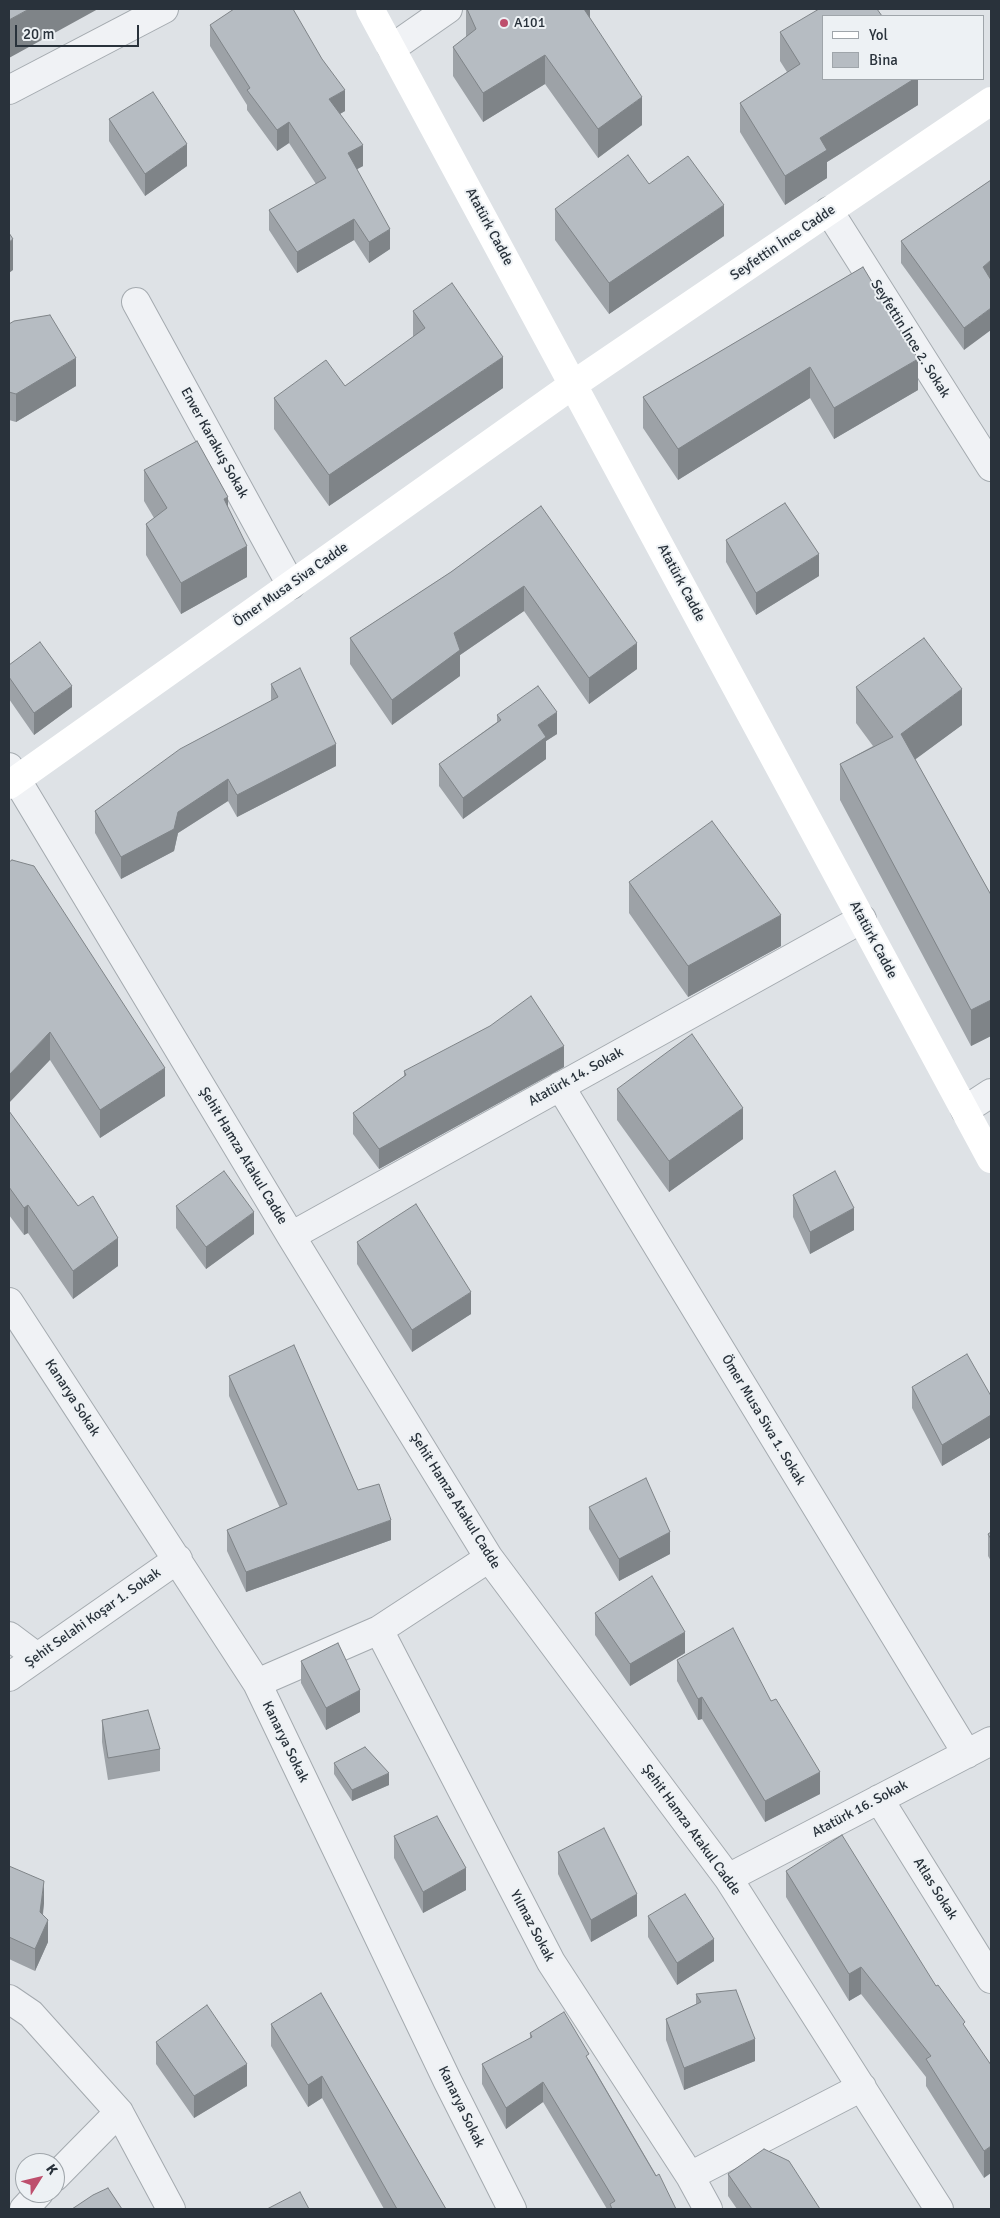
<!DOCTYPE html>
<html>
<head>
<meta charset="utf-8">
<style>
	body { margin:0 }
	#map { position:relative; width:1000px; height:2218px; overflow:hidden; background:#dee2e6; font-family:Signika,sans-serif }
	canvas { display:block }
	.frame { position:absolute; inset:0; border:10px solid #29323b; pointer-events:none }
	.legend { position:absolute; left:822px; top:15px; width:162px; height:65px; box-sizing:border-box; background:#edf1f4; border:1px solid #9fa5aa; margin:0; padding:6px 9px; list-style:none; font-size:15px; color:#29323b }
	.legend li { display:flex; align-items:center; gap:10px; height:25px }
	.legend b { width:25px; border:1px solid #9fa5aa }
	.north { position:absolute; left:15px; top:2153px; width:50px; height:50px; box-sizing:border-box; background:#edf1f4; border:1px solid #9fa5aa; border-radius:50%; rotate:54deg; font-size:14px; font-weight:700; line-height:20px; text-align:center; color:#29323b }
	.north::after { content:''; display:block; margin:auto; width:18px; height:22px; background:#be4f6d; clip-path:polygon(50% 0,100% 100%,50% 72%,0 100%) }
	.scale { position:absolute; left:15px; top:25px; width:124px; height:22px; box-sizing:border-box; border:2px solid #29323b; border-top:0; padding-left:6px; font-size:15px; line-height:18px; white-space:nowrap; color:#29323b; -webkit-text-stroke:4px #edf1f4; paint-order:stroke }
</style>
</head>
<body>
<div id="map">
<canvas width="1000" height="2218"></canvas>
<div class="frame"></div>
<ul class="legend">
<li><b style="height:6px;background:#fff"></b>Yol</li>
<li><b style="height:14px;background:#b6bcc2"></b>Bina</li>
</ul>
<div class="north">K</div>
<div class="scale">20 m</div>
</div>
<script>
const c = document.querySelector('canvas').getContext('2d');
c.lineJoin = 'round';
function toPath(rows) {
  const path = new Path2D();
  for (const r of rows) {
    path.moveTo(r[0], r[1]);
    for (let i = 2; i < r.length; i += 2) path.lineTo(r[i], r[i + 1]);
  }
  return path;
}
function strokePath(path, color, width, dash) {
  c.strokeStyle = color;
  c.lineWidth = width;
  c.lineCap = dash ? 'butt' : 'round';
  c.setLineDash(dash || []);
  c.stroke(path);
}
function fillPath(path, color) {
  c.fillStyle = color;
  c.fill(path, 'evenodd');
}
function drawText(font, color, halo, rows, align = 'center') {
  c.font = font + ' Signika,sans-serif';
  c.lineWidth = 4;
  c.setLineDash([]);
  c.textBaseline = 'middle';
  c.strokeStyle = halo;
  c.fillStyle = color;
  for (const [text, x, y, turn = 0] of rows) {
    c.save();
    c.translate(x, y);
    c.rotate((+turn || 0) * Math.PI / 180);
    c.textAlign = isNaN(turn) ? turn : align;
    if (halo) c.strokeText(text, 0, 0);
    c.fillText(text, 0, 0);
    c.restore();
  }
}
const street = toPath([
	[392,48,448,9],
	[9,90,164,9],
	[829,211,991,467],
	[136,302,291,585],
	[9,767,291,1236,489,1558,728,1878,939,2209],
	[560,1086,967,1754],
	[965,1110,991,1093],
	[291,1236,862,919],
	[9,1302,257,1683,448,2082,512,2209],
	[379,1630,551,1962,690,2176,708,2209],
	[9,1636,37,1657],
	[9,1677,178,1559],
	[257,1683,379,1630,489,1558],
	[879,1799,991,1979],
	[728,1878,991,1741],
	[9,1999,31,2014,119,2112,171,2209],
	[690,2176,862,2087],
	[55,2177,119,2112],
	[24,2209,39,2193]
]);
strokePath(street, '#a4aaaf', 30);
strokePath(street, '#f0f2f5', 28);
strokePath(toPath([
	[370,9,991,1159],
	[9,785,574,384,991,101]
]), '#fff', 28);
fillPath(toPath([
	[466,9,590,9,590,19,642,125,598,158,545,84,483,122,453,76,453,47,466,37],
	[210,25,345,111,340,114,363,166,357,169,390,249,369,263,354,240,297,273,269,230,269,210,316,184,289,143,277,151,247,110,247,105,210,46],
	[780,32,918,79,918,105,827,162,827,178,785,205,740,132,740,103,787,72,780,61],
	[109,119,187,166,145,196,109,141],
	[991,180,964,350,901,263,901,241],
	[649,184,724,236,609,314,555,240,555,209],
	[863,267,918,390,834,439,810,398,678,480,643,428,643,397],
	[413,311,503,388,329,506,274,429,274,398,345,386,413,337],
	[9,324,76,386,16,422,9,420],
	[144,470,228,507,247,577,181,614,146,555,146,524,154,518,144,501],
	[541,506,637,669,589,704,524,611,460,655,460,676,392,725,350,664,350,638,451,572],
	[726,540,819,576,756,615,726,562],
	[9,665,72,707,34,735,9,699],
	[271,684,336,766,237,817,228,801,178,833,174,851,121,879,95,833,95,811,271,701],
	[856,687,962,725,915,759,991,895,991,1036,971,1046,840,800,840,764,873,746,856,723],
	[497,715,557,734,546,741,546,759,463,819,439,786,439,764,497,722],
	[9,862,165,1096,100,1138,50,1060],
	[629,882,781,946,688,997,629,913],
	[564,1067,379,1169,353,1134,353,1113,404,1076,404,1071],
	[617,1089,743,1139,669,1192,617,1120],
	[9,1111,118,1266,73,1299,28,1233,24,1235,9,1215],
	[793,1195,854,1230,810,1254,793,1217],
	[176,1206,254,1234,206,1269,176,1228],
	[357,1242,471,1314,412,1352,357,1264],
	[229,1376,358,1490,391,1540,246,1592,227,1551,227,1530,280,1508,229,1396],
	[912,1387,991,1396,991,1437,942,1466,912,1408],
	[589,1507,670,1554,619,1581,589,1529],
	[991,1532,991,1561,988,1556,988,1534],
	[595,1613,685,1653,630,1686,595,1635],
	[677,1660,820,1794,765,1822,702,1719,698,1720,677,1681],
	[301,1661,360,1712,326,1730,301,1683],
	[102,1720,160,1749,160,1771,108,1780,102,1742],
	[334,1763,389,1785,352,1801,334,1774],
	[394,1836,466,1890,423,1913,394,1858],
	[558,1852,637,1916,591,1942,558,1874],
	[9,1866,44,1903,43,1915,48,1942,35,1971,9,1959],
	[786,1871,936,1986,991,2065,984,2178,926,2086,926,2077,861,1994,849,2001,786,1897],
	[648,1916,714,1961,677,1985,648,1937],
	[321,1993,446,2209,384,2209,322,2098,308,2107,271,2046,271,2024],
	[696,1994,755,2061,684,2090,666,2040,666,2019,696,2004],
	[530,2033,589,2060,676,2209,607,2209,543,2102,506,2129,482,2084,482,2064,530,2039],
	[156,2042,247,2086,194,2118,156,2064],
	[728,2174,820,2209,737,2209,728,2196]
]), '#9da2a7');
fillPath(toPath([
	[29,9,98,9,9,58,9,20],
	[579,9,590,9,590,20],
	[545,55,545,84,483,122,483,93],
	[914,79,918,79,918,105,827,162,827,178,785,205,785,176,820,138],
	[345,90,345,111,329,120,329,99],
	[642,97,642,125,598,158,598,129],
	[289,122,289,143,277,151,277,130],
	[187,144,187,166,145,196,145,174],
	[363,145,363,166,348,174,348,153],
	[724,205,724,236,609,314,609,283],
	[354,219,354,240,297,273,297,252],
	[390,229,390,249,369,263,369,242],
	[13,239,13,270,9,273,9,242],
	[991,260,991,282,983,267],
	[991,308,991,330,964,350,964,328],
	[503,357,503,388,329,506,329,475],
	[76,358,76,386,16,422,16,394],
	[918,359,918,390,834,439,834,408],
	[810,367,810,398,678,480,678,449],
	[228,497,228,528,224,499],
	[247,546,247,577,181,614,181,583],
	[819,554,819,576,756,615,756,593],
	[524,586,524,611,460,655,460,676,392,725,392,700,454,633],
	[637,643,637,669,589,704,589,678],
	[72,686,72,707,34,735,34,713],
	[962,689,962,725,901,770,901,734],
	[557,712,557,734,546,741,546,759,463,819,463,798,538,725],
	[336,744,336,766,237,817,237,795],
	[228,779,228,801,178,833,174,851,121,879,121,857,178,812],
	[781,915,781,946,688,997,688,966],
	[991,1000,991,1036,971,1046,971,1010],
	[50,1032,50,1060,9,1103,9,1075],
	[564,1046,564,1067,379,1169,379,1149],
	[165,1068,165,1096,100,1138,100,1110],
	[743,1108,743,1139,669,1192,669,1161],
	[28,1205,28,1233,24,1235,24,1208],
	[854,1208,854,1230,810,1254,810,1232],
	[254,1212,254,1234,206,1269,206,1247],
	[118,1238,118,1266,73,1299,73,1271],
	[471,1292,471,1314,412,1352,412,1330],
	[991,1415,991,1437,942,1466,942,1445],
	[391,1520,391,1540,246,1592,246,1572],
	[670,1532,670,1554,619,1581,619,1559],
	[685,1632,685,1653,630,1686,630,1664],
	[360,1690,360,1712,326,1730,326,1708],
	[702,1697,702,1719,698,1720,698,1699],
	[820,1772,820,1794,765,1822,765,1801],
	[389,1773,389,1785,352,1801,352,1790],
	[466,1868,466,1890,423,1913,423,1892],
	[44,1881,44,1903,40,1934,40,1912],
	[637,1894,637,1916,591,1942,591,1920],
	[48,1920,48,1942,35,1971,35,1949],
	[714,1939,714,1961,677,1985,677,1963],
	[861,1967,861,1994,849,2001,849,1974],
	[755,2039,755,2061,684,2090,684,2068],
	[247,2064,247,2086,194,2118,194,2096],
	[322,2076,322,2098,308,2107,308,2085],
	[543,2082,543,2102,506,2129,506,2108],
	[991,2146,991,2173,984,2178,984,2151]
]), '#7f8488');
const building = toPath([
	[9,9,29,9,9,20,9,9],
	[234,9,293,9,322,59,345,90,329,99,363,145,348,153,390,229,369,242,354,219,297,252,269,210,326,178,289,122,277,130,247,90,250,88,210,25,234,9],
	[467,9,584,9,642,97,598,129,545,55,483,93,453,47,476,29,467,9],
	[819,9,877,9,882,16,824,16,824,79,914,79,820,138,827,150,785,176,740,103,800,64,780,32,819,9],
	[153,92,187,144,145,174,109,119,153,92],
	[628,155,649,184,688,156,724,205,609,283,555,209,628,155],
	[991,180,991,260,983,267,991,280,991,308,964,328,901,241,991,180],
	[9,233,13,239,9,242,9,233],
	[863,267,918,359,834,408,810,367,678,449,643,397,863,267],
	[452,283,503,357,329,475,274,398,326,360,345,386,425,328,413,311,452,283],
	[50,315,76,358,16,394,9,392,9,324,14,321,50,315],
	[197,441,228,497,224,499,247,546,181,583,146,524,167,508,144,470,197,441],
	[785,503,819,554,756,593,726,540,785,503],
	[541,506,637,643,589,678,524,586,454,633,460,650,392,700,350,638,451,572,541,506],
	[924,638,962,689,901,734,991,895,991,1000,971,1010,840,764,893,737,856,687,924,638],
	[40,642,72,686,34,713,9,677,9,665,40,642],
	[300,668,336,744,237,795,228,779,178,812,174,829,121,857,95,811,180,749,278,697,271,684,300,668],
	[538,686,557,712,538,725,546,737,463,798,439,764,501,720,497,715,538,686],
	[712,821,781,915,688,966,629,882,712,821],
	[12,860,34,866,165,1068,100,1110,50,1032,9,1075,9,862,12,860],
	[531,996,564,1046,379,1149,353,1113,406,1075,404,1071,490,1026,531,996],
	[692,1034,743,1108,669,1161,617,1089,692,1034],
	[9,1111,78,1206,93,1196,118,1238,73,1271,28,1205,24,1208,9,1187,9,1111],
	[224,1171,254,1212,206,1247,176,1206,224,1171],
	[835,1171,854,1208,810,1232,793,1195,835,1171],
	[416,1204,471,1292,412,1330,357,1242,416,1204],
	[294,1345,358,1490,379,1484,391,1520,246,1572,227,1530,287,1504,229,1376,294,1345],
	[967,1354,991,1396,991,1415,942,1445,912,1387,967,1354],
	[646,1478,670,1532,619,1559,589,1507,646,1478],
	[991,1532,991,1539,988,1534,991,1532],
	[652,1576,685,1632,630,1664,595,1613,652,1576],
	[733,1628,771,1701,776,1699,820,1772,765,1801,702,1697,698,1699,677,1660,733,1628],
	[338,1643,360,1690,326,1708,301,1661,338,1643],
	[148,1710,160,1749,108,1758,102,1720,148,1710],
	[365,1747,389,1773,352,1790,334,1763,365,1747],
	[437,1816,466,1868,423,1892,394,1836,437,1816],
	[604,1828,637,1894,591,1920,558,1852,604,1828],
	[842,1835,936,1986,938,1985,965,2022,963,2024,991,2065,991,2146,984,2151,926,2059,931,2056,861,1967,849,1974,786,1871,842,1835],
	[9,1866,44,1881,40,1912,48,1920,35,1949,9,1937,9,1866],
	[685,1894,714,1939,677,1963,648,1916,685,1894],
	[736,1990,755,2039,684,2068,666,2019,701,2002,696,1994,736,1990],
	[321,1993,446,2209,397,2209,322,2076,308,2085,271,2024,321,1993],
	[207,2005,247,2064,194,2096,156,2042,207,2005],
	[564,2012,589,2054,586,2056,656,2176,659,2174,676,2209,612,2209,610,2204,615,2201,543,2082,506,2108,482,2064,532,2037,530,2033,564,2012],
	[764,2149,789,2161,820,2209,752,2209,728,2174,764,2149],
	[108,2188,122,2209,72,2209,93,2195,108,2188],
	[300,2192,309,2209,267,2209,300,2192]
]);
fillPath(building, '#b6bcc2');
strokePath(building, '#7f8488', 1);
for (const [x, y, r, color] of [
	[504,23,5,"#be4f6d"]
]) {
  const dot = new Path2D();
  dot.arc(x, y, r, 0, 2 * Math.PI);
  c.fillStyle = color;
  c.fill(dot);
  strokePath(dot, '#edf1f4', 2);
}
drawText('14px', '#29323b', '#edf1f4', [
	["A101",514,23]
], 'left');
drawText('14px', '#29323b', '#edf1f4', [
	["Atatürk Cadde",489,227,62],
	["Seyfettin İnce Cadde",783,243,-34],
	["Seyfettin İnce 2. Sokak",910,339,58],
	["Enver Karakuş Sokak",214,443,61],
	["Atatürk Cadde",681,583,62],
	["Ömer Musa Siva Cadde",291,585,-35],
	["Atatürk Cadde",873,940,62],
	["Atatürk 14. Sokak",576,1077,-29],
	["Şehit Hamza Atakul Cadde",243,1156,59],
	["Kanarya Sokak",72,1398,57],
	["Ömer Musa Siva 1. Sokak",763,1420,59],
	["Şehit Hamza Atakul Cadde",455,1501,58],
	["Şehit Selahi Koşar 1. Sokak",93,1618,-35],
	["Kanarya Sokak",285,1742,64],
	["Atatürk 16. Sokak",860,1809,-28],
	["Şehit Hamza Atakul Cadde",691,1830,54],
	["Atlas Sokak",935,1889,58],
	["Yılmaz Sokak",532,1926,62],
	["Kanarya Sokak",461,2107,64]
]);
</script>
</body>
</html>
